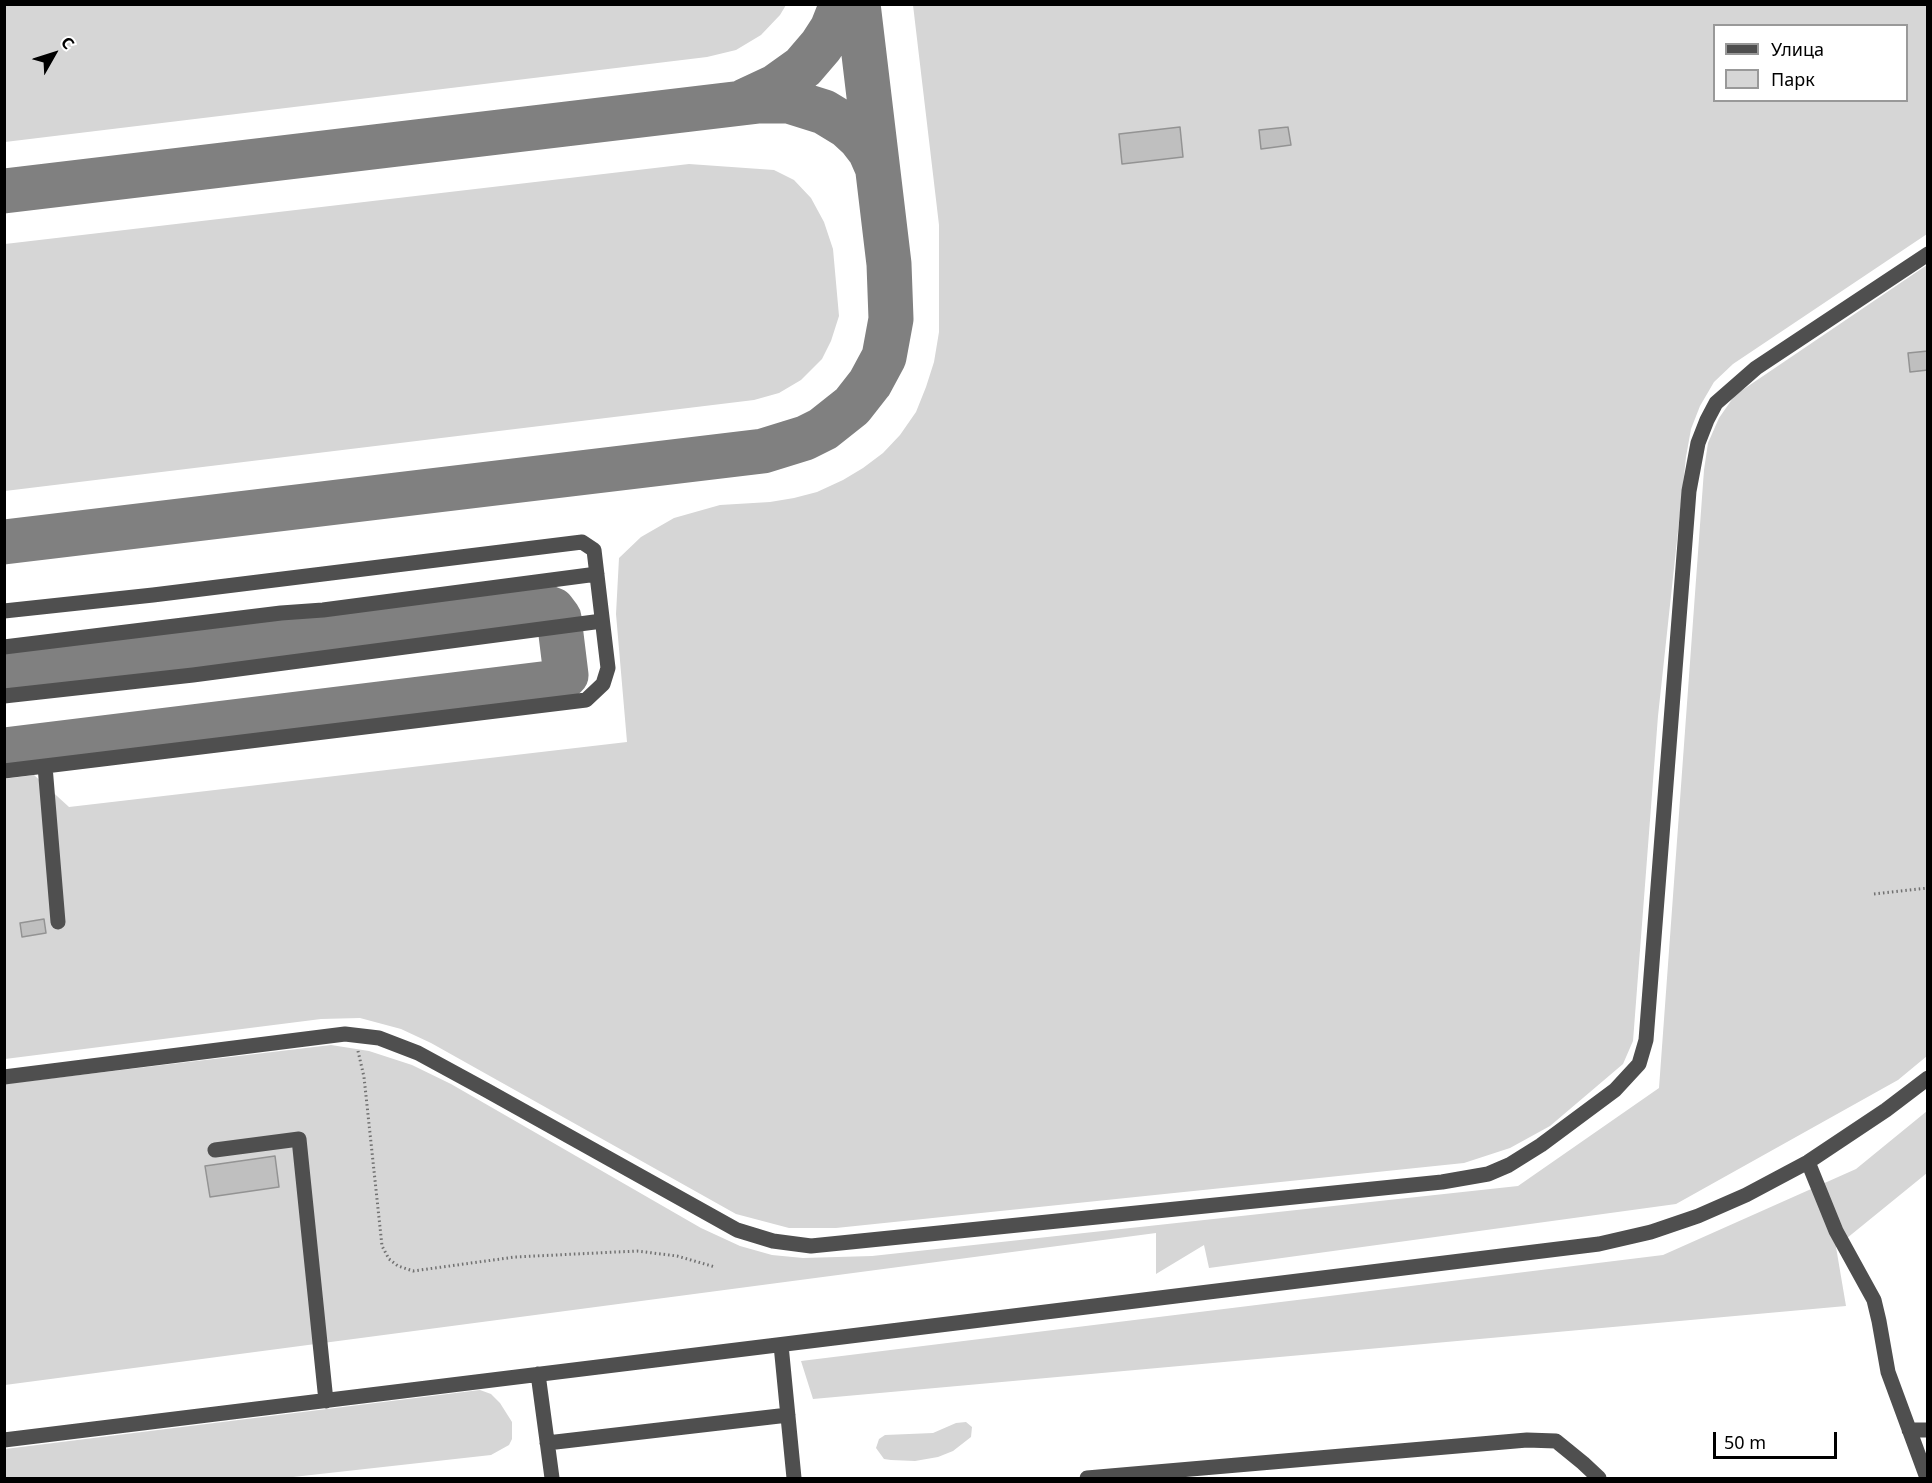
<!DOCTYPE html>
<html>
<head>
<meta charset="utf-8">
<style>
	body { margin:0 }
	#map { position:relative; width:1932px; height:1483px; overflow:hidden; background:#fff; font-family:"Noto Sans",sans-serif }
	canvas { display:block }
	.frame { position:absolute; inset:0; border:6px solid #000; pointer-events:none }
	.legend { position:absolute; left:1713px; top:24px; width:195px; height:78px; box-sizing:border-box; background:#fff; border:2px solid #999; margin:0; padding:8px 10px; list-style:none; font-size:18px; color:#000 }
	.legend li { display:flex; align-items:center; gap:12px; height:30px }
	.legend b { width:30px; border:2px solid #999 }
	.north { position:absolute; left:24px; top:24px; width:60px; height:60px; -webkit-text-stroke:4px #fff; paint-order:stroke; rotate:51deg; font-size:16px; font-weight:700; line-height:24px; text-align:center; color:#000 }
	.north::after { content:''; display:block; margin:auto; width:21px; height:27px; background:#000; clip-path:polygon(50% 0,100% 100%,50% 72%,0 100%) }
	.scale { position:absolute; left:1713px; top:1432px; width:124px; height:27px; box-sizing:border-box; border:3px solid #000; border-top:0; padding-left:8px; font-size:18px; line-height:21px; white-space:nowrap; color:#000; -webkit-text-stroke:4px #fff; paint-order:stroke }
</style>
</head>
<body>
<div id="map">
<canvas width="1932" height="1483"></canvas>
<div class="frame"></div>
<ul class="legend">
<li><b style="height:8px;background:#4f4f4f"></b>Улица</li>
<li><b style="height:16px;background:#d6d6d6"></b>Парк</li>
</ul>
<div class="north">С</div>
<div class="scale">50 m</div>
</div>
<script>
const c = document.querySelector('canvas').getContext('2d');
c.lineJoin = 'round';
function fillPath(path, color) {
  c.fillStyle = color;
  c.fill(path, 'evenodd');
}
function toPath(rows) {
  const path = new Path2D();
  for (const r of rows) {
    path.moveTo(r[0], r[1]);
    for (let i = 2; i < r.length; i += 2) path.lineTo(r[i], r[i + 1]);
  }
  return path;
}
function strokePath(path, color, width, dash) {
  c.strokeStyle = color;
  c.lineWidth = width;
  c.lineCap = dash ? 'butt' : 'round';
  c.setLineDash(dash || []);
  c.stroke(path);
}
fillPath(toPath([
	[4,5,5,4,786,5,780,15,761,35,736,50,707,57,5,142],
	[913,5,1927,5,1927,234,1733,364,1714,382,1700,406,1691,429,1686,457,1658,716,1633,1041,1623,1064,1550,1126,1510,1148,1464,1163,836,1228,789,1228,736,1214,431,1043,401,1029,360,1018,321,1019,5,1059,4,779,34,775,69,807,627,742,616,614,619,558,641,537,674,518,720,505,770,502,794,498,817,492,843,480,863,468,883,453,900,435,916,412,926,387,934,362,939,332,939,225],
	[1714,26,1906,26,1906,100,1714,100],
	[689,164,774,170,794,180,811,198,824,222,833,249,839,316,831,341,822,359,801,380,779,393,754,400,5,491,5,244],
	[1927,265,1927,1056,1898,1080,1676,1204,1209,1268,1204,1245,1156,1274,1156,1233,5,1385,4,1084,331,1045,369,1051,412,1065,451,1084,701,1228,740,1246,772,1255,803,1258,872,1256,1518,1186,1659,1088,1704,470,1708,443,1719,418,1735,395],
	[1927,1111,1927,1173,1836,1247,1846,1306,813,1399,801,1361,1663,1255,1856,1169],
	[480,1390,491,1394,500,1403,512,1422,512,1439,509,1445,491,1455,284,1478,5,1478,5,1449],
	[966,1422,972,1427,971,1437,953,1451,938,1457,915,1461,891,1460,884,1459,876,1448,879,1439,885,1435,933,1433,956,1423]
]), '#d6d6d6');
strokePath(toPath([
	[745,101,775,87,803,67,821,46,832,29,842,4],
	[4,191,759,101,789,101,824,112,847,126,860,138,870,151,877,167],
	[4,542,763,451,805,438,823,429,852,406,870,383,884,357,891,319,889,264,858,4],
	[4,671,543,606,553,610,559,618,566,675,558,682,4,750]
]), '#808080', 45);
const building = toPath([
	[1180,127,1183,157,1122,164,1119,134,1180,127],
	[1288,127,1291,145,1261,149,1259,130,1288,127],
	[1928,351,1928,370,1910,372,1908,353,1928,351],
	[44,919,46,933,22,937,20,923,44,919],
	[275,1156,279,1187,210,1197,205,1166,275,1156]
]);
fillPath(building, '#bfbfbf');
strokePath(building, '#939393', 1.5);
strokePath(toPath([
	[1874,894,1928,888],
	[358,1051,364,1077,382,1246,389,1259,398,1266,413,1271,515,1257,637,1251,677,1256,715,1267]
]), '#717171', 3, [1.5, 3]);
strokePath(toPath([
	[4,611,153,595,582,542,594,550,608,668,603,684,586,700,4,771],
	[4,647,281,613,323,610,597,574],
	[4,696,193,675,602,621],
	[45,766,58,922],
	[4,1077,345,1034,379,1038,418,1053,486,1090,737,1230,773,1241,811,1246,1442,1182,1488,1174,1509,1165,1541,1145,1615,1090,1639,1064,1646,1040,1689,491,1698,443,1707,420,1716,403,1756,368,1928,254],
	[215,1150,299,1139,326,1401],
	[1808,1162,1836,1231,1874,1300,1879,1321,1888,1372,1927,1478],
	[781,1345,794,1478],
	[538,1374,552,1478],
	[1909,1430,1928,1430],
	[4,1440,1599,1244,1651,1232,1698,1216,1746,1195,1808,1162,1886,1110,1928,1078],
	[547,1443,788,1415],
	[1087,1478,1527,1440,1556,1441,1583,1463,1599,1478]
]), '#4f4f4f', 15);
</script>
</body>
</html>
